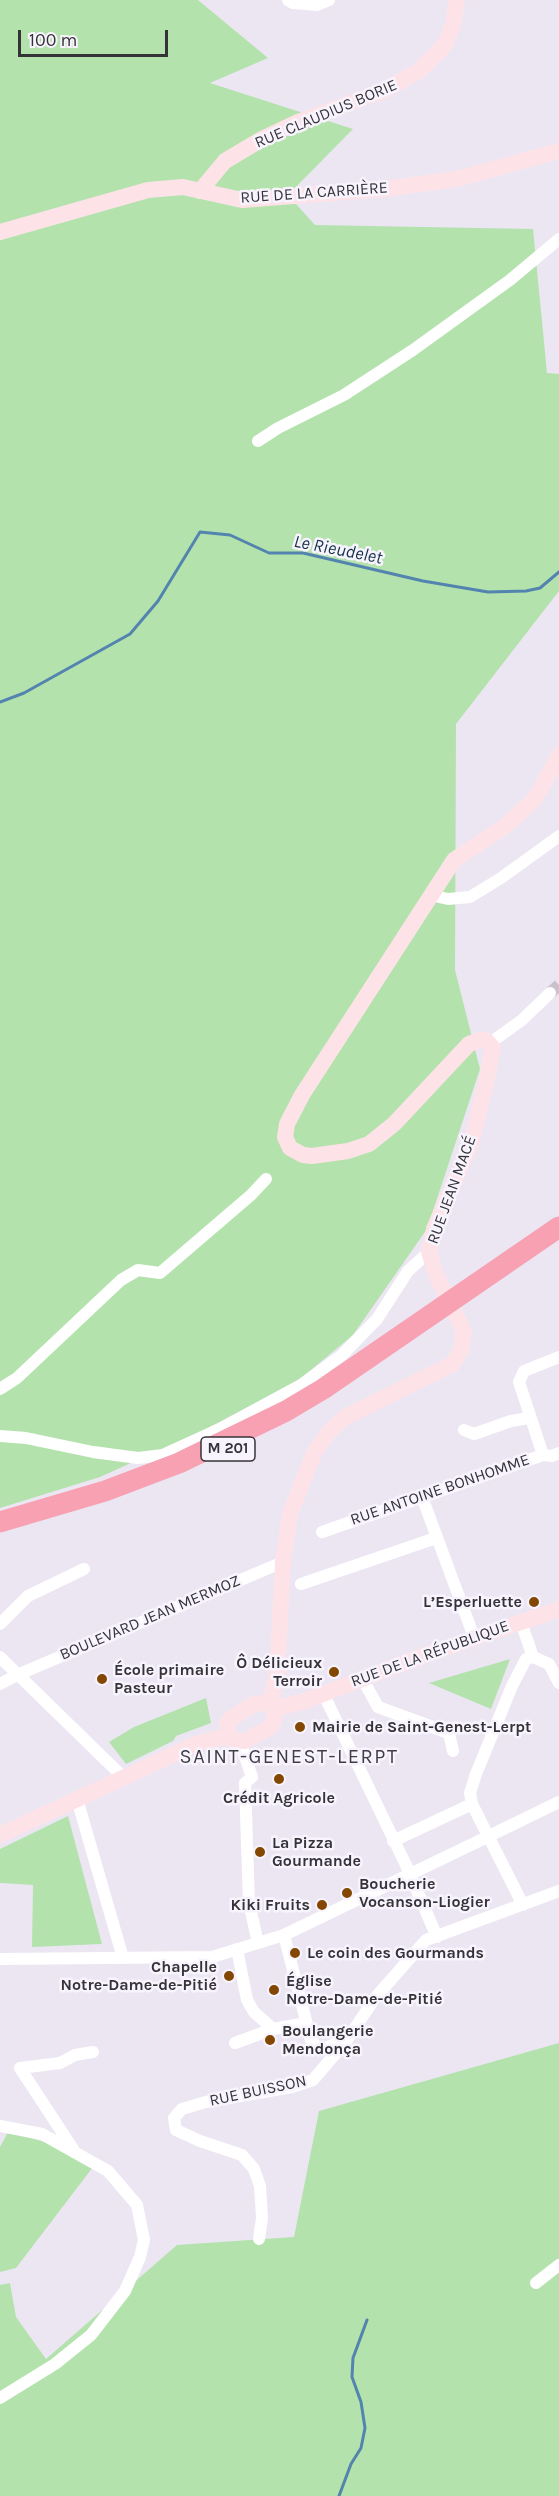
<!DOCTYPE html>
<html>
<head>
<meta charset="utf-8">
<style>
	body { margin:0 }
	#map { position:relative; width:559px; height:2496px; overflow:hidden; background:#ece6f3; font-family:Karla,sans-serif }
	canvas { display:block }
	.scale { position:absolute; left:18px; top:30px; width:150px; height:27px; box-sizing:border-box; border:3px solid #363338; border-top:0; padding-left:8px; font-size:18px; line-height:21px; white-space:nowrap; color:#363338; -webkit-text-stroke:4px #f8f4fe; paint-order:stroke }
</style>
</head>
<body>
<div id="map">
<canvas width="559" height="2496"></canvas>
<div class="scale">100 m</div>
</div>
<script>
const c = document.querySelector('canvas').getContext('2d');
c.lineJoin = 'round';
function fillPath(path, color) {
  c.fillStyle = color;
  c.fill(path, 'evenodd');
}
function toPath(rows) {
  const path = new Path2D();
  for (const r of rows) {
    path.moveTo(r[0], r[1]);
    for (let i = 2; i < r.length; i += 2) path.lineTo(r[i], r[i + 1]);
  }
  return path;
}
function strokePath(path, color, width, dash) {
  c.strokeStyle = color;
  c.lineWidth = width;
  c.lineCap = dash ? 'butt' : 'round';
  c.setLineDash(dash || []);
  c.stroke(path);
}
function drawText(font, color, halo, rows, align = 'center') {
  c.font = font + ' Karla,sans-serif';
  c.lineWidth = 5;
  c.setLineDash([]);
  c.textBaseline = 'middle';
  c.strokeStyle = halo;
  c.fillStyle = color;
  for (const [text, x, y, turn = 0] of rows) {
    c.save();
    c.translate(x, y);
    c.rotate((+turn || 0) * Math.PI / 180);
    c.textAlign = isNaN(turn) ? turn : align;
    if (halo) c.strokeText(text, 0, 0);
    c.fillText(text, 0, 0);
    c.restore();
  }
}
fillPath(toPath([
	[0,0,198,0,268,58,210,83,353,129,288,195,315,225,533,229,547,373,559,374,559,591,456,724,455,970,480,1069,427,1229,353,1335,300,1379,208,1428,100,1477,0,1508],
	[510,1659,491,1709,429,1683],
	[206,1698,211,1723,176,1736,173,1741,126,1764,109,1742,134,1727],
	[68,1816,102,1944,32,1947,33,1885,0,1883,0,1849],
	[559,2043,559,2496,0,2496,0,2285,10,2283,16,2317,46,2359,177,2245,294,2237,319,2111],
	[8,2132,49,2143,93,2167,16,2268,0,2272,0,2147]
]), '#b4e2ad');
strokePath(toPath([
	[0,702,24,693,130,634,158,601,200,532,230,535,269,553,303,553,423,581,488,592,526,591,540,588,559,572],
	[339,2496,351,2464,361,2448,365,2428,361,2402,352,2377,353,2358,367,2320]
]), '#5384af', 3);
strokePath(toPath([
	[550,993,559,985]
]), '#c8c2ce', 12, [12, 6]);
strokePath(toPath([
	[288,0,293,3,317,5,329,0],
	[258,441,278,428,344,395,413,350,510,280,559,239],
	[430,895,448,899,470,897,501,878,559,836],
	[490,1043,522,1020,550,993],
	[0,1389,17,1378,121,1280,138,1270,160,1273,251,1195,266,1179],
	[464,1430,474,1434,511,1421,529,1418],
	[0,1436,26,1438,93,1452,138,1458,163,1455,222,1428,301,1385,342,1355,377,1319,408,1271,429,1252],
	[543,1455,519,1382,524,1371,559,1357],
	[422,1497,474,1637],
	[322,1532,543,1455,552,1456,559,1453],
	[301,1584,436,1538],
	[0,1624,28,1596,84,1569],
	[0,1657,123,1777],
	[533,1657,549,1664,559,1683],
	[362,1678,378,1707,449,1733,453,1751],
	[0,1684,17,1675,283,1562],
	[323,1693,405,1863,437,1937],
	[240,1742,252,1777,245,1783,249,1903,258,1943],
	[77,1799,123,1958],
	[472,1804,470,1793,476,1774,512,1686,526,1659,533,1657,521,1622],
	[489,1836,559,1802],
	[393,1841,472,1804,523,1905],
	[284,1935,311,2040,320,2050,345,2040],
	[237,1949,247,2000,254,2012,273,2029],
	[0,1959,212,1957,284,1935,483,1839],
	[235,2043,273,2029,306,2023],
	[0,2126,42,2134,108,2171,137,2205,144,2240,140,2257,125,2291,91,2335,55,2364,0,2398],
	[73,2149,20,2068,60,2063,75,2055,93,2052],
	[259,2239,262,2218,260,2186,254,2169,242,2155,200,2141,176,2130,174,2118,182,2109,206,2102,292,2087,313,2080,347,2040,375,1998,426,1940,559,1891],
	[536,2283,559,2265]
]), '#fff', 12);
strokePath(toPath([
	[200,191,225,161,262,139,298,122,383,91,419,71,444,46,453,25,457,0],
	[0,232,148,190,183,187,242,200,384,189,457,179,559,151],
	[262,1703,270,1705,273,1709,275,1718,271,1727,245,1741,234,1741,230,1737,227,1723,232,1718,254,1704,262,1703],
	[270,1705,277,1674,283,1562,290,1514,314,1453,328,1433,345,1417,453,1364,461,1350,464,1332,436,1275,429,1252,434,1229,471,1144,485,1087,493,1048,486,1040,479,1040,469,1044,394,1124,369,1144,348,1151,312,1156,303,1155,290,1148,285,1137,287,1124,302,1095,454,860,504,827,535,799,559,755],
	[273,1709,302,1702,425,1655,559,1609],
	[0,1835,196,1744,219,1738,230,1737]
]), '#fde3e8', 16);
strokePath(toPath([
	[0,1522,105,1491,179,1463,286,1411,323,1389,559,1227]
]), '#f7a1b2', 21);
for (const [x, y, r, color] of [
	[534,1602,6,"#834702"],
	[334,1672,6,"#834702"],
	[102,1679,6,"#834702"],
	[300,1727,6,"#834702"],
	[279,1779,6,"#834702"],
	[260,1852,6,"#834702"],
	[347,1893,6,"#834702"],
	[322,1905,6,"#834702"],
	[295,1953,6,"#834702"],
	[229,1976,6,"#834702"],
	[274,1990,6,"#834702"],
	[270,2040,6,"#834702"]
]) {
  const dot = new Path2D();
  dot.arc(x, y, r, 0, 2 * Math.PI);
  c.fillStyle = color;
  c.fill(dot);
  strokePath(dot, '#f8f4fe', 2);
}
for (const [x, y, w] of [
	[228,1449,54]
]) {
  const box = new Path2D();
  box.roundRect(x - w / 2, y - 12, w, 24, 4.5);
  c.fillStyle = '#f8f4fe';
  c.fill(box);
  strokePath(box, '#363338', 1.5);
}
drawText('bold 15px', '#363338', null, [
	["M 201",228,1449]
]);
drawText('16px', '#363338', '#f8f4fe', [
	["RUE CLAUDIUS BORIE",326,114,-23],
	["RUE DE LA CARRIÈRE",314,193,-4],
	["RUE JEAN MACÉ",452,1190,-70],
	["RUE ANTOINE BONHOMME",440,1490,-19],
	["BOULEVARD JEAN MERMOZ",150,1618,-23],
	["RUE DE LA RÉPUBLIQUE",430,1654,-20],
	["RUE BUISSON",258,2091,-12]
]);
drawText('bold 16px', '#363338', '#f8f4fe', [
	["L’Esperluette",522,1602,"right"],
	["Ô Délicieux",322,1663,"right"],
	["Terroir",322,1681,"right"],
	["École primaire",114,1670],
	["Pasteur",114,1688],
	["Mairie de Saint-Genest-Lerpt",312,1727],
	["Crédit Agricole",279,1798,"center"],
	["La Pizza",272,1843],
	["Gourmande",272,1861],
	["Boucherie",359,1884],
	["Vocanson-Liogier",359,1902],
	["Kiki Fruits",310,1905,"right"],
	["Le coin des Gourmands",307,1953],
	["Chapelle",217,1967,"right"],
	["Notre-Dame-de-Pitié",217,1985,"right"],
	["Église",286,1981],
	["Notre-Dame-de-Pitié",286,1999],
	["Boulangerie",282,2031],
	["Mendonça",282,2049]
], 'left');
drawText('italic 18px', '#13324a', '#f8f4fe', [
	["Le Rieudelet",338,550,11]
]);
c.letterSpacing = '1.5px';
drawText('20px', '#413d47', '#f8f4fe', [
	["SAINT-GENEST-LERPT",289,1757]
]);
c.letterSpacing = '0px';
</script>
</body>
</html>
